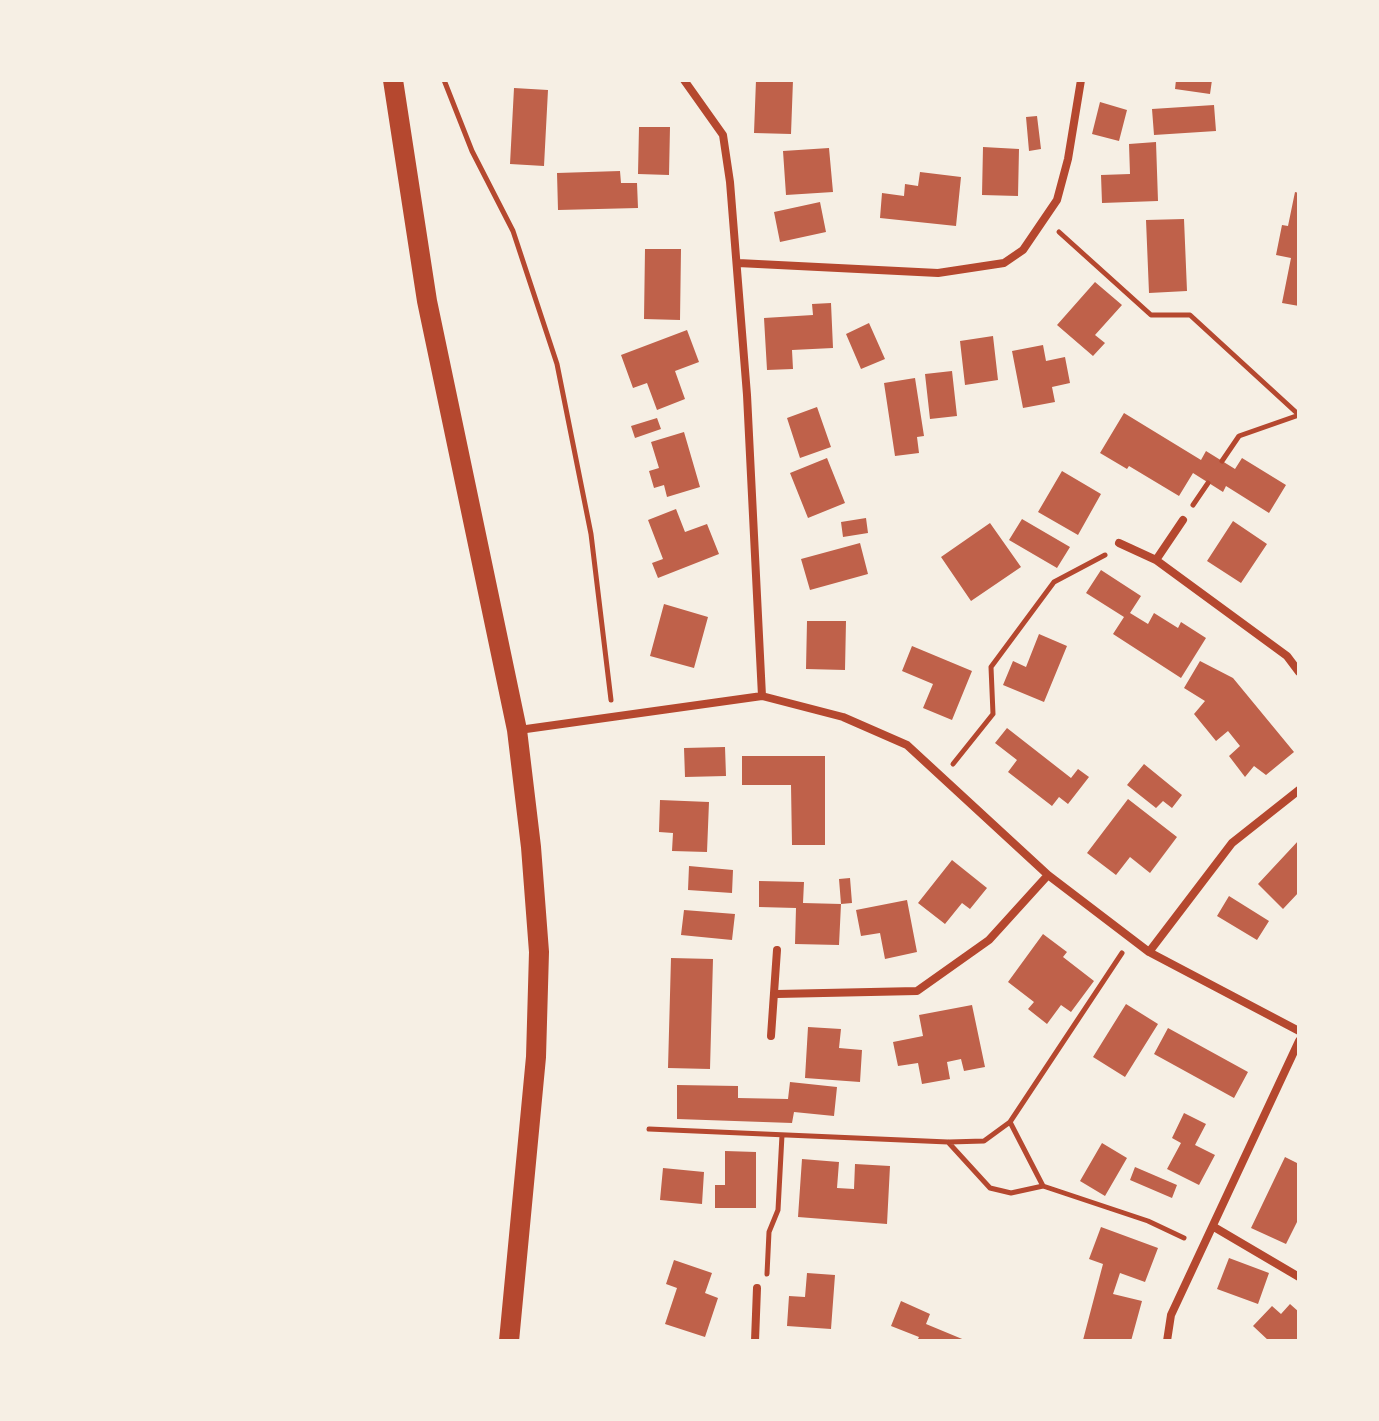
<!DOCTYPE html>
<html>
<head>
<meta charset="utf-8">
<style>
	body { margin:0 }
	#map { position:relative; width:1379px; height:1421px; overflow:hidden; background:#f6efe4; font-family:Poppins,sans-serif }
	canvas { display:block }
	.frame { position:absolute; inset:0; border:82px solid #f6efe4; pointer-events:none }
</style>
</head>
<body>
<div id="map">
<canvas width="1379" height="1421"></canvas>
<div class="frame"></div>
</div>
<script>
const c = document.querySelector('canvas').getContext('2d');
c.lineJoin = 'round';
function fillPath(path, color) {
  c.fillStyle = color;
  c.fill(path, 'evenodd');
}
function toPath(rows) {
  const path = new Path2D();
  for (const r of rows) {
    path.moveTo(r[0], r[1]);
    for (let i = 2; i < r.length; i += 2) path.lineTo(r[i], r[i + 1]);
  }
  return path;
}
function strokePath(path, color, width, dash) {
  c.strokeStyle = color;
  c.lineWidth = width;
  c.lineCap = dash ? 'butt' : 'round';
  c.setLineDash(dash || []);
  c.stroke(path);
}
fillPath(toPath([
	[756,80,793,80,791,134,754,133],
	[1176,80,1212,80,1210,94,1175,89],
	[514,88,548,90,544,166,510,164],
	[1100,102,1127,110,1119,141,1092,134],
	[1214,105,1216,131,1154,135,1152,109],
	[1037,116,1041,149,1029,151,1026,117],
	[639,127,670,127,669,175,638,174],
	[1156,142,1158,201,1102,203,1101,175,1130,174,1129,144],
	[983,147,1019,149,1018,196,982,195],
	[829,148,833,192,786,195,783,151],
	[620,171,621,183,637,183,638,208,558,210,557,173],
	[920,172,961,177,956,226,880,218,882,193,904,196,905,184,918,186],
	[1295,192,1299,193,1299,306,1282,303,1291,258,1276,255,1282,225,1288,226],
	[820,202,826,232,780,242,774,212],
	[1184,219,1187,291,1149,293,1146,220],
	[645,249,681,249,680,320,644,319],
	[1095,282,1122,305,1095,335,1105,343,1093,356,1057,325],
	[831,303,833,348,792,350,793,369,767,370,764,318,813,315,812,304],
	[869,323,885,359,861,369,846,334],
	[687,330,699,362,675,371,685,399,657,410,647,383,633,388,621,355],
	[993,336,998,380,965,385,960,341],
	[1043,345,1046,361,1065,357,1070,383,1052,387,1055,402,1023,408,1012,351],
	[952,371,957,416,930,419,925,374],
	[915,378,924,436,917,437,919,453,895,456,884,383],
	[817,407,831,447,800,458,787,418],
	[1124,413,1201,460,1206,451,1235,469,1242,458,1286,485,1269,513,1226,486,1223,492,1193,473,1179,496,1129,466,1127,469,1100,453],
	[657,418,661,429,635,438,631,426],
	[684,432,700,487,667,497,664,485,654,488,649,471,659,468,651,442],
	[827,458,845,503,808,518,790,473],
	[1062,471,1101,494,1078,535,1038,512],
	[676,509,685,532,707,524,719,554,658,578,652,563,663,559,648,520],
	[866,518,868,533,843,537,841,522],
	[1022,519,1070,547,1057,568,1009,540],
	[1233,521,1267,544,1241,583,1207,561],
	[990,523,1021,567,971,601,941,557],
	[860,543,868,574,810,590,801,559],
	[1101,570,1141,596,1130,613,1148,624,1154,613,1178,628,1181,622,1206,638,1181,678,1113,634,1124,617,1086,593],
	[664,604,708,617,694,668,650,656],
	[807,621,846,621,845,670,806,669],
	[1039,634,1067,646,1044,702,1003,685,1013,661,1026,667],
	[912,646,972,671,952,720,923,708,933,684,902,671],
	[1200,661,1233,678,1294,752,1266,775,1254,766,1245,777,1229,756,1240,746,1228,731,1216,741,1194,714,1205,701,1184,688],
	[1007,728,1071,778,1078,769,1089,777,1068,804,1059,797,1052,806,1008,772,1017,760,995,743],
	[725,747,726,776,685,777,684,748],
	[742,756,825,756,825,845,792,845,791,785,742,785],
	[1144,764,1182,795,1172,808,1163,801,1156,808,1127,785],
	[1128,799,1177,837,1150,873,1130,857,1116,875,1087,853],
	[660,800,709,802,707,852,672,851,673,833,659,832],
	[1299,840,1299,892,1283,909,1258,884],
	[952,860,987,888,970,909,962,903,945,924,918,903],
	[689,866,733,870,732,893,688,890],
	[850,878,852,903,841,904,839,945,795,944,796,908,759,907,759,881,804,882,803,903,841,904,839,879],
	[1229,896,1269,921,1257,940,1217,916],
	[907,900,917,952,885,959,880,933,861,936,856,910],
	[684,910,735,914,732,940,681,935],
	[1043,934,1067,952,1063,957,1094,981,1071,1012,1061,1005,1047,1024,1028,1009,1034,1002,1008,982],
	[671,958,713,959,710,1069,668,1068],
	[1126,1004,1158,1024,1125,1077,1093,1057],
	[972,1005,985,1067,964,1071,961,1059,947,1062,950,1079,922,1084,918,1063,898,1066,893,1042,923,1036,919,1015],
	[808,1027,841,1029,839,1048,862,1050,860,1082,805,1078],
	[1168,1028,1248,1072,1234,1098,1154,1054],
	[790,1082,837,1087,834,1116,794,1112,792,1123,677,1119,677,1085,738,1086,738,1098,788,1099],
	[1184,1113,1206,1124,1195,1145,1215,1155,1199,1185,1167,1169,1181,1143,1172,1138],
	[1102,1143,1127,1158,1105,1196,1080,1181],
	[725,1151,756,1152,756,1208,715,1208,715,1185,725,1185],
	[1285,1157,1299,1164,1299,1218,1286,1244,1251,1228],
	[802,1159,839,1162,837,1188,854,1189,855,1164,890,1166,887,1224,798,1217],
	[1135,1167,1177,1185,1172,1198,1130,1180],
	[663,1168,704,1172,702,1204,660,1200],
	[1101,1227,1158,1248,1145,1282,1120,1273,1113,1294,1142,1301,1131,1341,1083,1340,1103,1264,1089,1259],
	[1229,1258,1269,1273,1258,1304,1217,1289],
	[674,1260,712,1273,705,1293,718,1298,705,1337,665,1324,677,1288,666,1284],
	[807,1273,835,1275,831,1329,787,1326,789,1296,805,1297],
	[901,1301,930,1314,926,1324,967,1341,917,1341,919,1337,891,1326],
	[1290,1304,1299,1312,1299,1341,1269,1341,1253,1326,1272,1306,1281,1314]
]), '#bf614a');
strokePath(toPath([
	[444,80,472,151,513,231,557,364,591,534,611,700],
	[1059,232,1151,315,1190,315,1299,415],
	[1222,461,1239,436,1299,415],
	[1193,505,1208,483],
	[953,764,993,714,991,667,1054,582,1105,555],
	[649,1129,948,1142,990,1188,1011,1193,1043,1186,1148,1221,1184,1238],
	[949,1142,984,1141,1010,1122],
	[1043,1186,1010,1122,1122,953],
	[767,1274,769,1232,778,1210,782,1135]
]), '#b5482f', 5);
strokePath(toPath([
	[684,80,723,135,730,182,747,395,762,696],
	[738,263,938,273,1004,263,1023,250,1057,200,1068,159,1081,80],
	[1119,543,1156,560,1287,656,1299,672],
	[1156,560,1183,520],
	[519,730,762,696,843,717,907,745,1048,875,1149,952,1299,1031],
	[1149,952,1232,843,1299,790],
	[777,994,917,991,989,940,1048,875],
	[771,1036,777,950],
	[1214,1227,1299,1277],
	[755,1341,757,1288],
	[1167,1341,1171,1315,1299,1041]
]), '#b5482f', 8);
strokePath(toPath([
	[393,80,427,301,517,730,531,847,539,952,536,1057,509,1341]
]), '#b5482f', 20);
</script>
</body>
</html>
